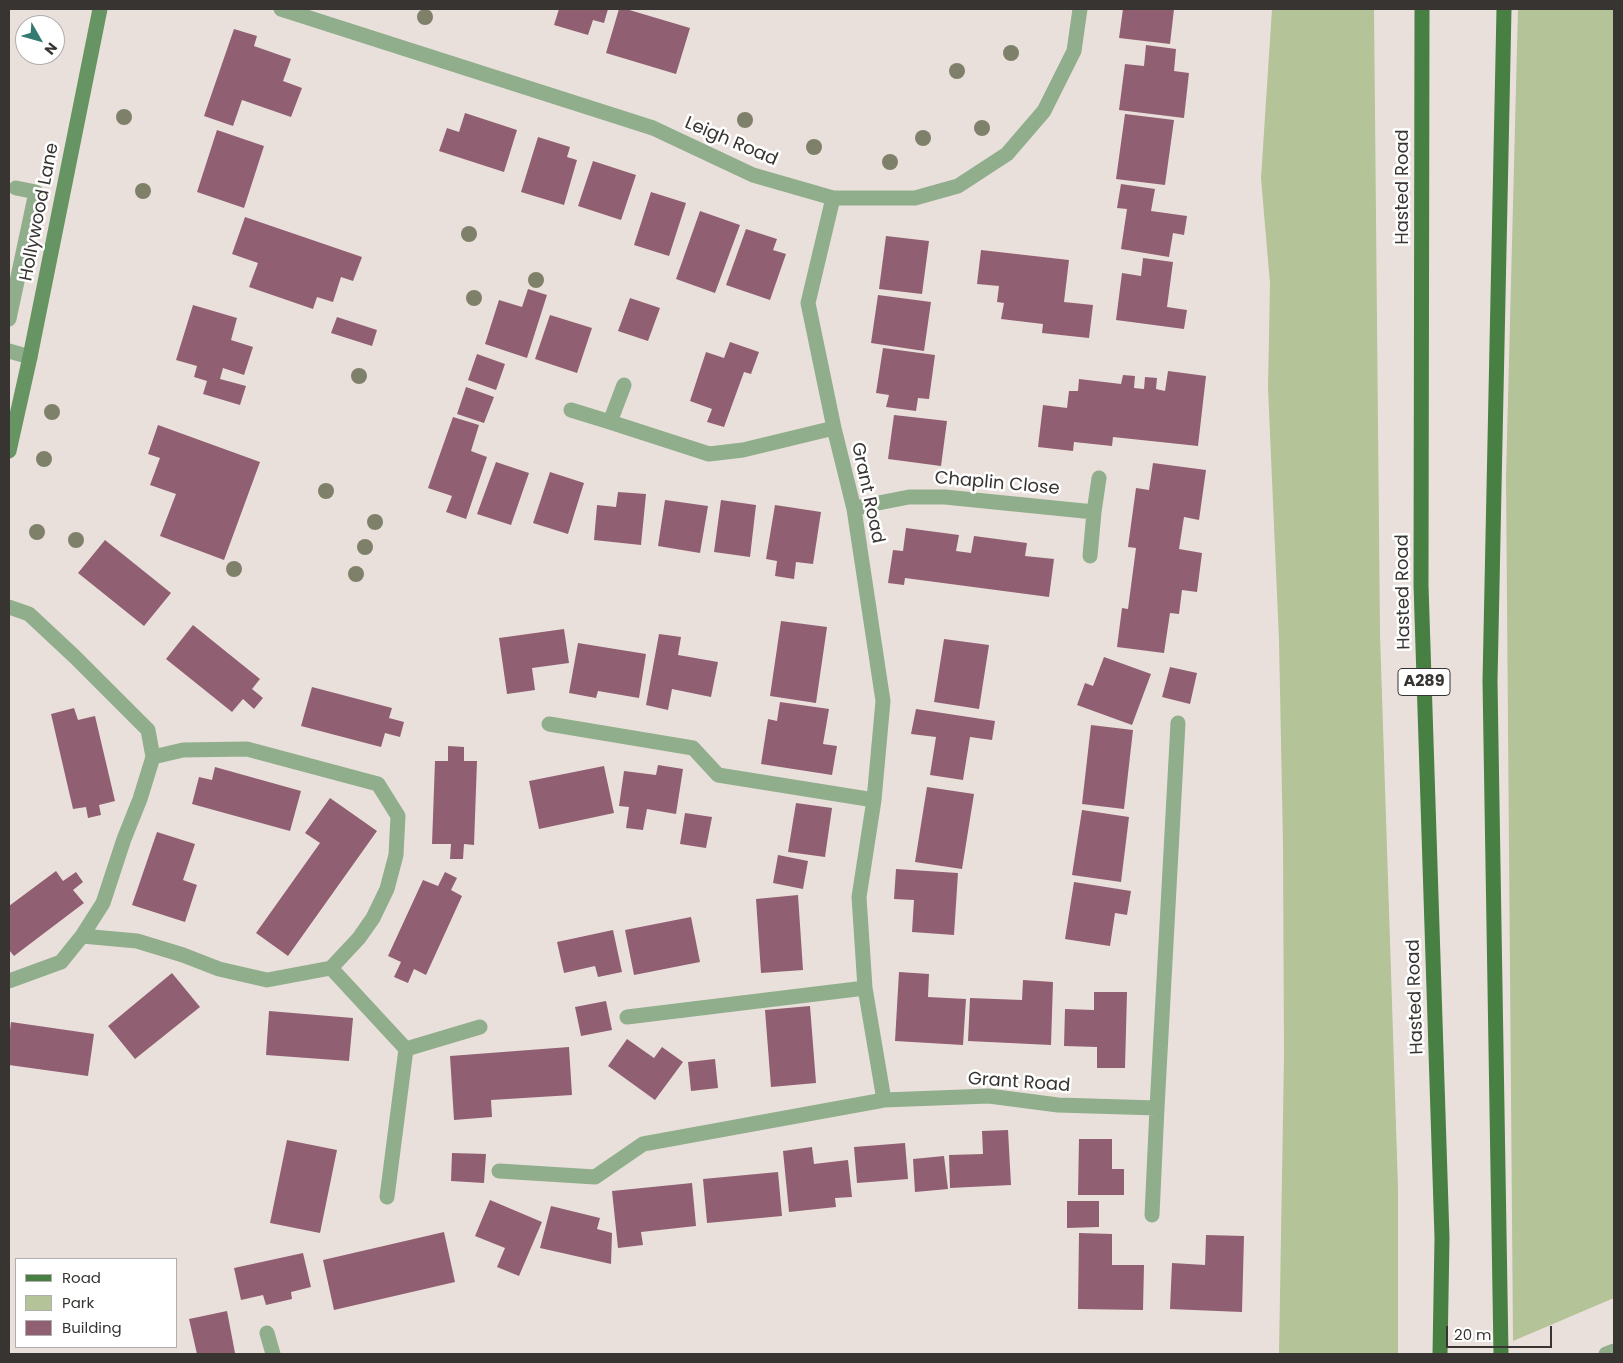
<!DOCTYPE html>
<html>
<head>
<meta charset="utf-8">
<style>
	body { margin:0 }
	#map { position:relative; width:1623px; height:1363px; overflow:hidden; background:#eae0db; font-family:Poppins,sans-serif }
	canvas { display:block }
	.frame { position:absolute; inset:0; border:10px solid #373432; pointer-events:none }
	.legend { position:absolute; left:15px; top:1258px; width:162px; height:90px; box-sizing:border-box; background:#fff; border:1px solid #afaead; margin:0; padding:6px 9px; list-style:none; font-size:15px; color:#373432 }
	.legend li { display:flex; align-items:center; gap:10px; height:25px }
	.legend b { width:25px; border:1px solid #afaead }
	.north { position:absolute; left:15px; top:15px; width:50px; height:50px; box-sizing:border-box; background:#fff; border:1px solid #afaead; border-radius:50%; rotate:128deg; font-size:14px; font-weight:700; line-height:20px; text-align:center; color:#373432 }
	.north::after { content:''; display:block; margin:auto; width:18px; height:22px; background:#337a71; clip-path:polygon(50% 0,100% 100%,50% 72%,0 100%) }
	.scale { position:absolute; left:1446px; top:1326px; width:106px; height:22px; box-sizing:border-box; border:2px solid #373432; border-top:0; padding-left:6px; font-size:15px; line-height:18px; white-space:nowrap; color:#373432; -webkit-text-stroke:4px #fff; paint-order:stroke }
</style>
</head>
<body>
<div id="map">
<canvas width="1623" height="1363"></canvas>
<div class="frame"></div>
<ul class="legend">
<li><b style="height:6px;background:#478042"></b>Road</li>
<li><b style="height:14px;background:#b4c398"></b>Park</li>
<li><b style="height:14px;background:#915f72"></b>Building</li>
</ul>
<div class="north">N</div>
<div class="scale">20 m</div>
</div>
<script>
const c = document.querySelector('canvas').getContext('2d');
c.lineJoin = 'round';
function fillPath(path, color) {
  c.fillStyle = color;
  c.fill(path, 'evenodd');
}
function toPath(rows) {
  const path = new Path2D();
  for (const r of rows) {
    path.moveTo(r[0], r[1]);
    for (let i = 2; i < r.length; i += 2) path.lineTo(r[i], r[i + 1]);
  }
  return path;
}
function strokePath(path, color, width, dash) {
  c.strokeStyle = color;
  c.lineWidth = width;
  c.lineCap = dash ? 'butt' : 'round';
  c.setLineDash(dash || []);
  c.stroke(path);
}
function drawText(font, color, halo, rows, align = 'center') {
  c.font = font + ' Poppins,sans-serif';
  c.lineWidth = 5;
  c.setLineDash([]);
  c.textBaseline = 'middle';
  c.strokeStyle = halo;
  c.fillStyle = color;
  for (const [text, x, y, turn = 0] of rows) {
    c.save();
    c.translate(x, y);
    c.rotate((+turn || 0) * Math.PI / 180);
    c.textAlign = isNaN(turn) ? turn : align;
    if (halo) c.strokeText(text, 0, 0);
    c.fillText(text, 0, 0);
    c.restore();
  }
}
fillPath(toPath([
	[1272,9,1374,9,1380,634,1398,1187,1398,1354,1279,1354,1284,1056,1283,845,1279,640,1268,388,1270,284,1261,178],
	[1518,9,1614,9,1614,1298,1513,1341,1506,477]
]), '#b4c398');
fillPath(toPath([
	[559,9,608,9,604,23,593,20,588,35,554,25],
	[619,9,626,9,690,28,676,74,606,53],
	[1123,9,1174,9,1170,44,1119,38],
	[234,29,257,36,254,46,291,59,283,81,302,88,291,117,242,100,233,126,204,116],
	[1146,45,1176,49,1174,71,1189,73,1184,118,1119,110,1125,64,1144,66],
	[465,113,517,130,504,172,439,151,447,128,459,132],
	[1125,114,1174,120,1165,185,1116,179],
	[217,130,264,146,244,208,197,192],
	[538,137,570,147,567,157,577,160,564,205,521,192],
	[593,161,636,175,621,220,578,206],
	[1121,184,1155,189,1151,211,1187,216,1184,235,1173,233,1169,257,1121,249,1127,209,1117,208],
	[651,192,686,203,669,256,634,245],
	[700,211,740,225,715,293,676,279],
	[245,217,362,257,353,281,341,277,333,302,317,297,313,309,249,287,258,263,232,254],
	[746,229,777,239,773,250,786,254,770,300,726,285],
	[886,236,929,241,922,294,879,289],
	[981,250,1069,260,1064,302,1093,305,1089,338,1042,333,1043,324,1001,319,1004,303,997,302,999,286,977,284],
	[1143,258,1173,262,1167,307,1187,310,1184,329,1116,320,1122,273,1141,276],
	[528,289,547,295,527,358,485,344,499,300,522,307],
	[878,295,931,302,924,351,871,343],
	[630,298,660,308,648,341,618,331],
	[193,305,237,318,231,340,253,347,244,375,223,368,220,379,246,386,240,405,203,394,207,381,194,377,197,366,176,360],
	[550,315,592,328,577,373,535,359],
	[337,317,377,330,372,346,331,333],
	[730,342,759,352,751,374,744,372,724,427,707,422,712,409,690,401,706,352,724,358],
	[883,348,935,355,929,399,918,398,916,411,886,407,889,395,876,393],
	[477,354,505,364,496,390,468,380],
	[1168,371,1206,376,1198,446,1113,437,1112,446,1074,442,1073,451,1038,447,1043,405,1067,408,1069,391,1078,391,1079,379,1121,384,1123,375,1135,376,1134,388,1144,389,1145,377,1157,378,1156,389,1165,391],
	[466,387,494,397,484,423,457,414],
	[894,415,947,421,941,466,888,459],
	[453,417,479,425,471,451,487,457,466,519,446,512,452,496,428,488],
	[158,425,260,462,224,560,160,536,176,494,150,485,160,458,148,454],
	[496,462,529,473,511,525,477,514],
	[1153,463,1206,470,1199,520,1184,517,1179,549,1202,553,1197,592,1182,590,1179,614,1170,613,1164,653,1117,647,1122,608,1128,609,1136,548,1128,547,1136,488,1149,490],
	[550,472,584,483,568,534,533,523],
	[618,492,646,494,641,545,594,540,597,505,616,507],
	[665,500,708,506,700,553,658,546],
	[721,500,756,505,750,557,714,552],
	[775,505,821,512,813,564,796,562,794,579,775,576,777,561,766,559],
	[906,528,959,535,956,551,971,553,974,536,1027,543,1025,556,1054,559,1049,597,905,578,904,585,888,583,893,550,903,551],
	[105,540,171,593,144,626,78,573],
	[781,621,827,627,816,703,770,696],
	[193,625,260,679,252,689,263,698,254,709,243,699,232,712,166,659],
	[564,629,569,663,532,668,535,690,507,694,499,638],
	[659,634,681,637,678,655,718,662,711,697,672,689,668,710,646,705],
	[944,639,989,645,979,709,934,702],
	[578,643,646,654,639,698,598,691,596,698,569,693],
	[1104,657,1151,674,1132,725,1077,705,1085,683,1093,686],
	[1170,667,1197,673,1190,704,1162,697],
	[312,687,392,708,389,718,404,722,400,737,385,733,381,747,301,726],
	[780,702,829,709,823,744,837,746,832,775,761,764,768,719,777,721],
	[74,708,78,720,95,716,115,801,99,805,101,815,88,818,86,807,73,809,51,714],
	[916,709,995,721,992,740,970,737,963,780,930,775,936,737,911,734],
	[1091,725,1133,730,1124,809,1082,804],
	[448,746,464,747,464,761,477,761,474,845,464,844,463,859,450,859,451,844,432,844,435,761,448,761],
	[658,765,683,769,676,814,647,809,643,830,626,828,629,807,619,806,624,771,656,775],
	[604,766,614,813,539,829,529,781],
	[215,767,301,791,290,831,192,804,199,777,212,780],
	[927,787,974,794,962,869,915,862],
	[330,798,377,831,288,956,256,933,320,843,305,833],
	[796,803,832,808,825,857,788,852],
	[1082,810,1129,817,1121,882,1072,875],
	[685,813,712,817,706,848,680,844],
	[157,832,195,844,183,880,197,885,185,922,132,905],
	[778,855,808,861,803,889,773,883],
	[896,869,958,873,954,935,912,932,914,900,894,899],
	[56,871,63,881,76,872,83,882,73,890,84,903,14,956,9,950,9,906],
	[445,872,457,878,451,890,462,896,426,975,414,969,408,983,394,977,401,962,388,956,423,880,438,886],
	[1074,882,1131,891,1127,915,1115,913,1110,946,1065,939],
	[798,895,803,970,761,973,756,899],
	[691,917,700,962,634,975,625,930],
	[613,930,622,972,598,977,595,966,564,973,557,942],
	[899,972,929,974,928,997,966,999,963,1045,895,1041],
	[172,973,200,1007,135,1059,108,1026],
	[1023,980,1053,982,1051,1045,968,1041,970,998,1022,1000],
	[1094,992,1127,992,1125,1068,1097,1068,1097,1047,1064,1046,1065,1009,1094,1010],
	[606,1001,612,1030,581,1036,575,1007],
	[810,1006,816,1083,771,1087,765,1010],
	[269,1011,353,1018,349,1061,266,1055],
	[11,1022,94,1034,88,1076,9,1065,9,1039],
	[627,1039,654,1058,662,1047,683,1062,655,1100,608,1066],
	[569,1047,572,1095,491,1100,492,1117,454,1120,450,1056],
	[715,1059,718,1088,691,1091,688,1062],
	[1008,1130,1011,1185,950,1188,949,1155,983,1154,982,1131],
	[1079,1139,1112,1139,1112,1169,1124,1169,1124,1195,1078,1195],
	[287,1140,337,1150,320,1233,270,1223],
	[905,1143,908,1179,857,1183,854,1147],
	[812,1147,814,1164,848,1160,852,1197,835,1198,836,1207,789,1212,783,1151],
	[452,1153,486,1154,484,1183,451,1181],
	[944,1156,948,1189,915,1192,913,1159],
	[778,1172,782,1216,707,1223,703,1179],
	[692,1183,696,1226,641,1232,643,1245,618,1248,612,1191],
	[490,1200,542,1222,519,1276,497,1267,505,1248,475,1236],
	[1067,1201,1099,1201,1099,1227,1067,1228],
	[551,1206,600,1218,597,1229,612,1233,611,1264,540,1248],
	[444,1232,455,1282,334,1310,323,1260],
	[1079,1233,1112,1234,1112,1265,1144,1265,1143,1310,1078,1309],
	[1206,1235,1244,1236,1242,1312,1170,1309,1172,1263,1205,1265],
	[303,1253,311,1287,291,1292,292,1299,266,1305,263,1295,241,1300,234,1268],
	[227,1311,235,1353,197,1354,189,1319]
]), '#915f72');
strokePath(toPath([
	[267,1333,273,1354]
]), '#90ae8c', 15);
strokePath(toPath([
	[281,9,653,128,753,175,833,198,915,198,958,186,1007,154,1044,111,1074,51,1080,9],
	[833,198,808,303,834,428,854,509,883,701,874,800,859,897,865,988,884,1100,989,1096,1058,1105,1157,1108,1152,1215],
	[9,319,36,192,16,188],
	[9,351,30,357],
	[624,385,610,422,709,454,743,450,834,428],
	[571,410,610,422],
	[854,509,868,505,909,497,945,497,1094,512,1090,556],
	[1094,512,1099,478],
	[9,607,29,614,75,657,148,730,153,757,183,750,247,749,378,784,398,816,396,855,387,889,373,918,359,938,331,968,267,980,219,969,183,955,137,941,82,936,61,962,9,981],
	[549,724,693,748,718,775,874,800],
	[82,936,103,903,124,839,140,799,153,757],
	[331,968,406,1049,387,1197],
	[627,1017,865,988],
	[406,1049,480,1027],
	[1157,1108,1178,723],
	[499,1171,595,1177,643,1144,884,1100],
	[1606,1354,1614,1351]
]), '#90ae8c', 15);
strokePath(toPath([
	[9,451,30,357,100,9]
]), '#669462', 15);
strokePath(toPath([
	[1422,9,1421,585,1442,1238,1440,1354],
	[1501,1354,1490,681,1504,9]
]), '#478042', 15);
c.fillStyle = '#7f8069';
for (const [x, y] of [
	[425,17],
	[1011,53],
	[957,71],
	[124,117],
	[745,120],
	[982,128],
	[923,138],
	[814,147],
	[890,162],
	[143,191],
	[469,234],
	[536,280],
	[474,298],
	[359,376],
	[52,412],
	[44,459],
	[326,491],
	[375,522],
	[37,532],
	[76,540],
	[365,547],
	[234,569],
	[356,574]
]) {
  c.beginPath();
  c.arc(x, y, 8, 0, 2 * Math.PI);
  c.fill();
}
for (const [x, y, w] of [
	[1424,682,52]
]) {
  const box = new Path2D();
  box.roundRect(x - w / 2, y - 13.5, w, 27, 4);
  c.fillStyle = '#fff';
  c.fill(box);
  strokePath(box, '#373432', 1);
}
drawText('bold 16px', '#373432', null, [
	["A289",1424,682]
]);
drawText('18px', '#373432', '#fff', [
	["Leigh Road",731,142,23],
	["Hasted Road",1403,187,-90],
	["Hollywood Lane",40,212,-79],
	["Chaplin Close",997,484,5],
	["Grant Road",867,493,78],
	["Hasted Road",1404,592,-91],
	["Hasted Road",1416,997,-92],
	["Grant Road",1019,1083,4]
]);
</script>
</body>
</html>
